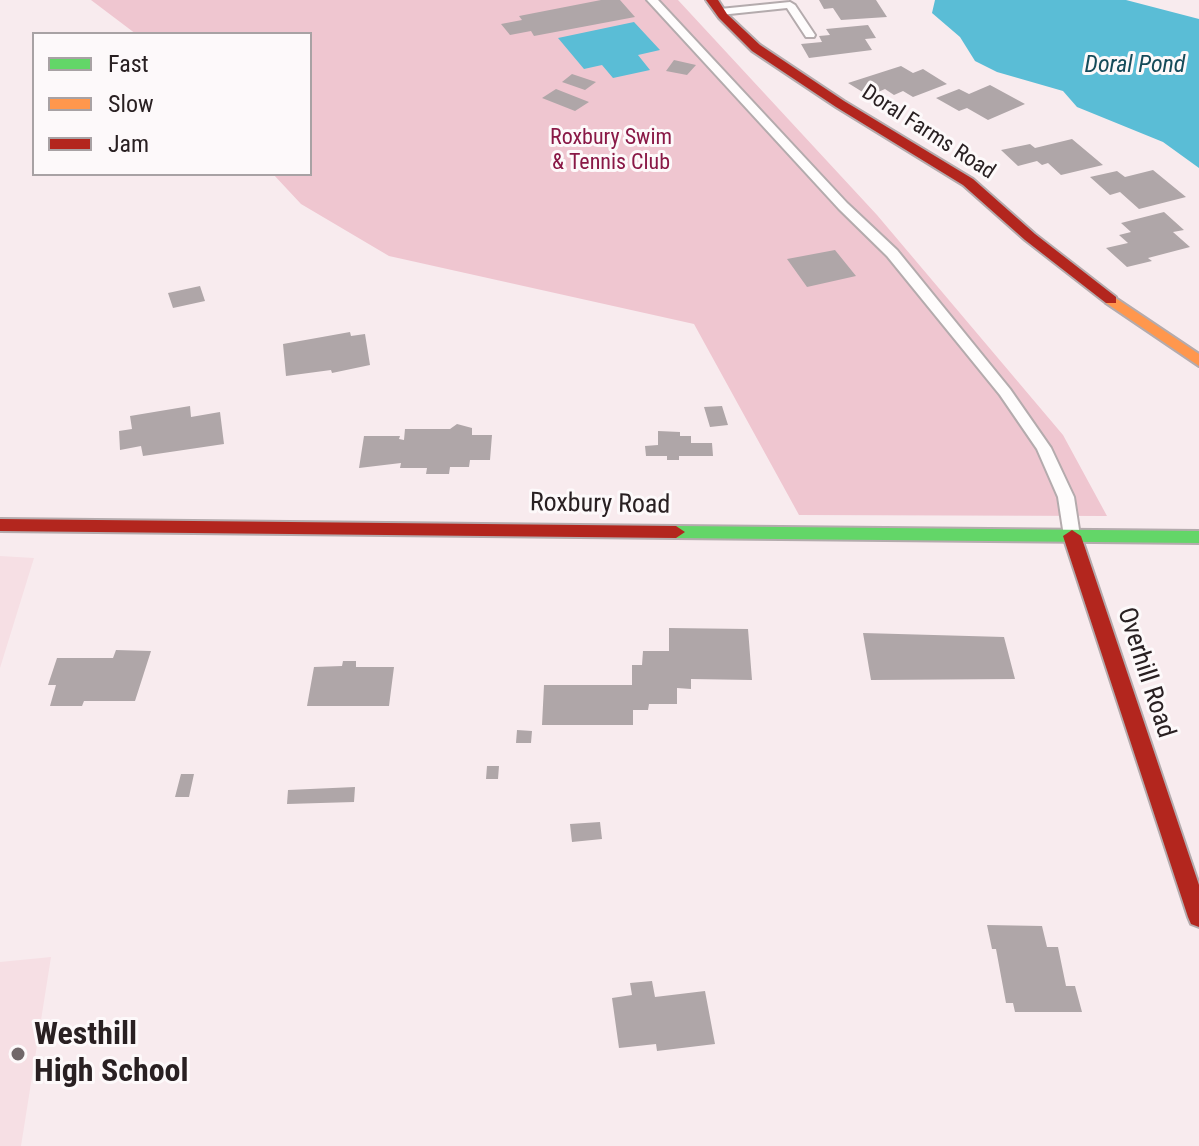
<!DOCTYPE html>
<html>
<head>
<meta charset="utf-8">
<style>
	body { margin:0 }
	#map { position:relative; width:1199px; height:1146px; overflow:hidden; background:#f8ebee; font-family:"Roboto Condensed",sans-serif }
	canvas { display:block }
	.legend { position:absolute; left:32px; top:32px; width:280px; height:144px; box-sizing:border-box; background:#fdf9fa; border:2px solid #a8a2a4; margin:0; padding:10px 14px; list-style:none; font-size:24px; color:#292022 }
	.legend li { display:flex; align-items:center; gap:16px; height:40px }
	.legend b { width:40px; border:2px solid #a8a2a4 }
</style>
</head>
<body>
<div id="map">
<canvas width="1199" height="1146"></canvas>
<ul class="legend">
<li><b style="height:10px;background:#63d668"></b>Fast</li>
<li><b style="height:10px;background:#ff974d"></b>Slow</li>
<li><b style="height:10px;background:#b3261e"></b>Jam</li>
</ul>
</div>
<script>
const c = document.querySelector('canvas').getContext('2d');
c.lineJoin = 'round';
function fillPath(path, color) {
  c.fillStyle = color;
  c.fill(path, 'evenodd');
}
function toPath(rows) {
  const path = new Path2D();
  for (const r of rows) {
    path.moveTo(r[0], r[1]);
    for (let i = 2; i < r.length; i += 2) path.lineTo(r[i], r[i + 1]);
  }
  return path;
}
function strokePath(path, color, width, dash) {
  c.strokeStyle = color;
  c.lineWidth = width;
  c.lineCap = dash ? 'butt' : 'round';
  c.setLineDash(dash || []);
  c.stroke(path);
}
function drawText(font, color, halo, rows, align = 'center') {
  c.font = font + ' "Roboto Condensed",sans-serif';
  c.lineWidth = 6;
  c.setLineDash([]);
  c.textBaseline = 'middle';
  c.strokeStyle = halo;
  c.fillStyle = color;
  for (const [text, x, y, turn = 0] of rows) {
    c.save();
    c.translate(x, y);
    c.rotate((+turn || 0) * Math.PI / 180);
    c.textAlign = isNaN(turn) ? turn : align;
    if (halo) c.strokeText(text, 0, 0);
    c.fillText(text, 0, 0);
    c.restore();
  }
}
fillPath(toPath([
	[0,556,34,558,0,668],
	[51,957,21,1146,0,1146,0,962]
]), '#f6dfe4');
fillPath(toPath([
	[91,0,678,0,877,215,1063,435,1107,516,799,515,694,324,389,256,301,204,273,174,310,174,310,34,136,34]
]), '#efc6d0');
fillPath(toPath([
	[935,0,1126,0,1199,19,1199,168,1163,142,1077,107,1063,91,997,72,975,61,960,37,932,13],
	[634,22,660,50,638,55,650,70,613,78,602,65,584,69,558,38]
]), '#5abdd6');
fillPath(toPath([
	[601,0,620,0,635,17,534,36,531,31,510,35,501,24,522,20,519,16],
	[819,0,876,0,887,17,841,20,833,8,824,9],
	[868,25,876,38,865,39,872,50,809,58,801,44,822,42,819,36,830,35,826,29],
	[674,60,696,65,687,75,666,71],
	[901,66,913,73,923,69,947,84,913,97,903,91,894,95,885,89,869,96,848,83],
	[572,74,596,82,585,90,562,82],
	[990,85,1025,104,988,120,967,108,959,111,936,98,959,89,969,94],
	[556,89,589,102,575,111,542,98],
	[1072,139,1103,165,1061,175,1048,163,1042,165,1037,161,1018,166,1001,150,1030,144,1035,148],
	[1153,170,1186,197,1139,209,1120,192,1110,195,1090,177,1117,171,1125,177],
	[1164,212,1184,230,1173,232,1190,247,1148,258,1152,261,1127,267,1106,248,1128,243,1119,235,1131,232,1121,223],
	[835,250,856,276,807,287,787,259],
	[200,286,205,301,173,308,168,293],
	[350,332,351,336,365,334,370,365,332,373,331,370,286,376,283,344],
	[190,406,191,417,220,412,224,444,143,456,141,446,120,450,119,431,132,429,130,416],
	[722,406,728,425,710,427,704,407],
	[457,424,472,428,472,435,492,435,490,460,470,460,469,467,450,467,449,474,426,474,427,468,400,468,401,463,359,468,364,436,400,436,399,439,404,440,405,429,450,429],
	[658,431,680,432,680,436,691,436,691,443,712,443,713,456,679,456,679,460,667,460,667,456,646,456,645,446,658,445],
	[669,628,748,629,752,680,691,679,691,689,677,688,677,704,649,704,648,710,633,710,633,725,542,725,544,685,632,685,632,665,642,665,643,651,669,651],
	[863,633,1004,637,1015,679,871,680],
	[116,650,151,651,135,701,84,701,82,706,50,706,56,685,48,685,57,658,113,658],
	[343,661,356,661,356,667,394,667,389,706,307,706,314,667,342,666],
	[517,730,532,731,531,743,516,743],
	[487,766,499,766,498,779,486,779],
	[181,774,194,774,189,797,175,797],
	[355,787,354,802,287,804,288,790],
	[600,822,602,839,572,842,570,824],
	[987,925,1042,926,1047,947,1058,947,1066,986,1075,986,1082,1012,1015,1012,1013,1003,1006,1003,996,949,992,949],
	[652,981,655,997,705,991,715,1044,657,1051,656,1044,619,1048,612,998,632,995,630,983]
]), '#afa6a8');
const lane = toPath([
	[647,0,658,0,847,203,897,250,1010,389,1051,448,1074,497,1080,536,1078,540,1072,542,1064,536,1058,497,1037,449,1000,395,887,256,839,209,647,0],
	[790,2,795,5,815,35,814,37,806,37,787,8,720,15,715,12,720,9,790,2]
]);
const fast = toPath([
	[676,526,1199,531,1199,543,676,538,667,532,676,526]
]);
const slow = toPath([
	[1111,295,1199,354,1199,366,1106,303,1106,297,1111,295]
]);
const jam = toPath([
	[706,0,718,0,727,14,760,45,844,101,973,179,1035,234,1116,297,1116,303,1106,303,1025,240,963,185,836,107,752,51,719,18,706,0],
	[0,519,676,526,685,532,676,538,0,531,0,519],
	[1072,530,1081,536,1199,885,1199,927,1191,924,1188,917,1063,536,1072,530]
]);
strokePath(lane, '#b4abad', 4);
strokePath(fast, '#b4abad', 4);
strokePath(slow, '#b4abad', 4);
strokePath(jam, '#b4abad', 4);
fillPath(lane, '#fefcfc');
fillPath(fast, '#63d668');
fillPath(slow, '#ff974d');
fillPath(jam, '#b3261e');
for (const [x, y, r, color] of [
	[18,1054,8,"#716769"]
]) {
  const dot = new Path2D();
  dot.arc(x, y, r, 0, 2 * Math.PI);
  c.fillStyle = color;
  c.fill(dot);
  strokePath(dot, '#fdf9fa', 3);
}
drawText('22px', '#292022', '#fdf9fa', [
	["Doral Farms Road",928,133,33]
]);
drawText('22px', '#891846', '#fdf9fa', [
	["Roxbury Swim",611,138],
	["& Tennis Club",611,163]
]);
drawText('italic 24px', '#154b5a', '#fdf9fa', [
	["Doral Pond",1135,66]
]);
drawText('26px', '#292022', '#fdf9fa', [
	["Roxbury Road",600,505,1],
	["Overhill Road",1145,673,72]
]);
drawText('bold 32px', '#292022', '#fdf9fa', [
	["Westhill",34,1036],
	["High School",34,1073]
], 'left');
</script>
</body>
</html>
